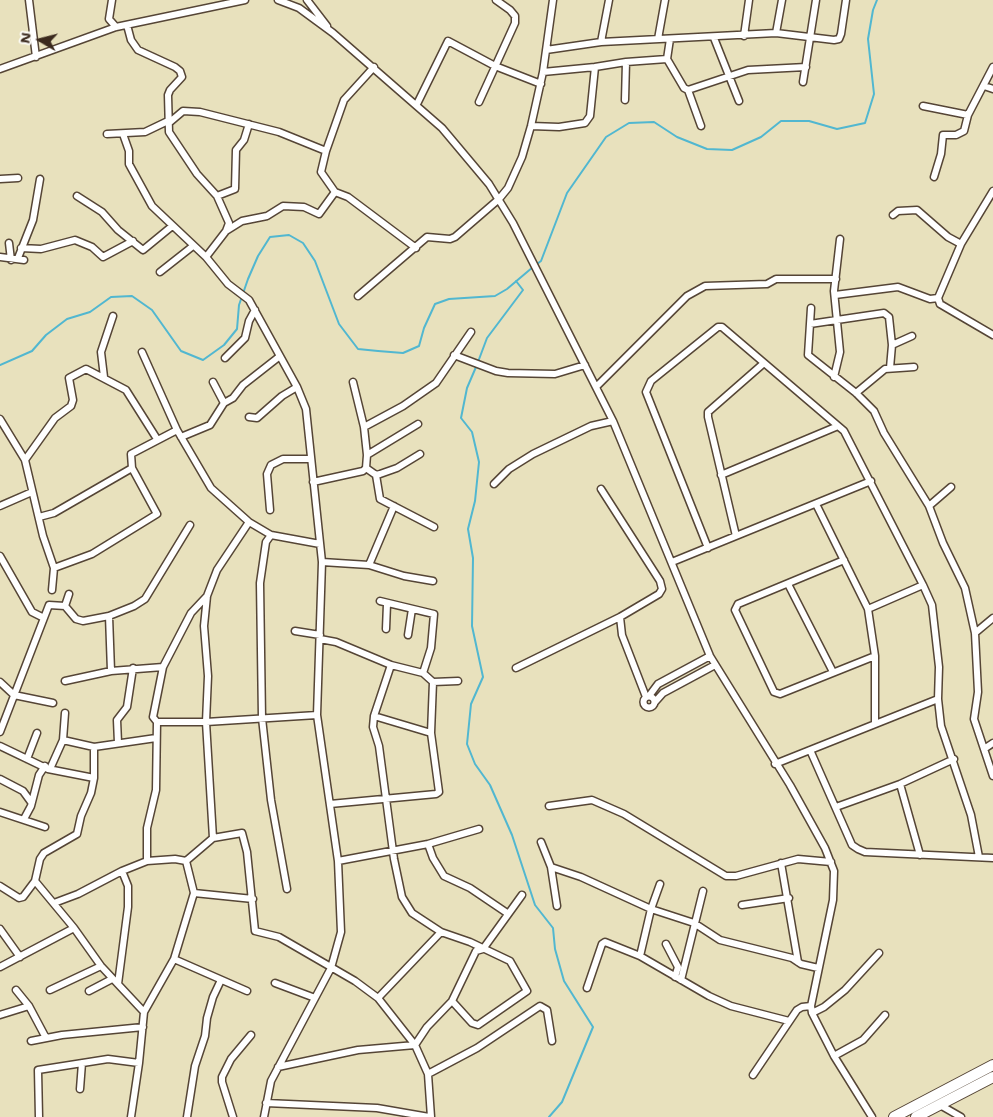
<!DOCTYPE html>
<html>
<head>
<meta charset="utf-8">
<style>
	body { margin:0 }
	#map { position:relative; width:993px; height:1117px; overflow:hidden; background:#e8e1bd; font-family:"Shantell Sans",sans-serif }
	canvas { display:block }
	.north { position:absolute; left:15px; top:15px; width:50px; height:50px; -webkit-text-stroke:4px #fdfcf7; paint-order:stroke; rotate:278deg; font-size:14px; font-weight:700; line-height:20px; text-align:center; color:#3b2a1e }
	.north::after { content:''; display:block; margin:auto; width:18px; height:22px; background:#3b2a1e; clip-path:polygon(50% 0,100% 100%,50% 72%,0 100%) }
</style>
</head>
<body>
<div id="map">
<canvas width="993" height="1117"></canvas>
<div class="north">N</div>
</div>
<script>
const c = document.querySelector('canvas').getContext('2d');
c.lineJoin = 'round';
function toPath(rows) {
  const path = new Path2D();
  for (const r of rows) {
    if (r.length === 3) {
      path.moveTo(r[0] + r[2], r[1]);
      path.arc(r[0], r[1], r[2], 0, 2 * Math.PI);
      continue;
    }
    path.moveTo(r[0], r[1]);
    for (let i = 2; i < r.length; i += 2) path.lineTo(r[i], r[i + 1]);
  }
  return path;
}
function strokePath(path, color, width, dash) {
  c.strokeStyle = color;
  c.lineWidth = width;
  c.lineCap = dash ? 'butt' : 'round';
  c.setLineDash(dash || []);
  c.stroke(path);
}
strokePath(toPath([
	[537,264,541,261,567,193,606,137,629,123,654,122,677,137,707,149,732,150,761,137,781,121,809,121,837,129,865,123,874,94,868,39,873,10,877,0],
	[478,362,487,338,523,290,516,281],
	[0,365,32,351,46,335,67,319,90,312,111,297,132,296,152,310,181,351,203,360,224,345,237,329,239,305,248,279,258,256,270,237,289,235,303,243,315,261,339,324,358,349,378,351,403,353,419,346,424,328,435,304,449,299,495,296,507,289,533,267],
	[476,367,467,388,461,418,472,432,479,462,475,501,468,529,473,558,472,626,483,677,471,704,467,744,475,764,490,785,512,835,535,905,553,928,555,949,564,981,593,1027,562,1102,549,1117]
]), '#51b7d0', 2);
const minor = toPath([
	[29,0,36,57],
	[112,0,109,19,116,27],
	[278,0,299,8,333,33,442,128,489,184,513,223,613,421,710,656,790,785,825,848,834,871,833,900,811,1006,812,1013,834,1056,872,1117],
	[307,0,327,26],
	[127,25,131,40,138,50,175,67,180,71,182,77,170,90,168,95,169,132,197,174,217,196,229,223,226,231],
	[776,33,782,0],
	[744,36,749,0],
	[714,38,739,101],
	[658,39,665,0],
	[601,42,609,0],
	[546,50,601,42,776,33,834,40,839,39,841,34,846,0],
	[667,59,684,88,688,90,748,70,806,67],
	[374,67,344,100,326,151,321,172,335,192,348,197,416,248],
	[0,69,116,27,245,0],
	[543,72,595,67],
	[803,82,816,0],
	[984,86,993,89],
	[688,90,701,126],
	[625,100,626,62],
	[479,102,515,23,515,16,510,10,496,0],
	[417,104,448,41,495,66,541,84],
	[923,106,968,115],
	[170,122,183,111,200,112,279,132,326,151],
	[531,126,559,127,585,123,590,116,595,67,626,62,667,59,670,39],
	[107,134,145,132,170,120],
	[123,134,129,151,129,164,152,206,206,257,228,284,249,300,297,387,306,409,322,562,317,715,338,861,341,932,331,968,271,1081,264,1117],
	[934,177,941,154,943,135,956,135,964,131,968,115,993,67],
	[0,179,18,178],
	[993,191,961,244,938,298,940,304,993,335],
	[77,196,102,212,118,230,143,250,171,227],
	[217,196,235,189,236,150,244,140,249,124],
	[893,215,898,211,917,210,948,237,961,244],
	[9,243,11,260],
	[21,248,41,249,75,240,92,247,103,257,133,241],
	[0,257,24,260],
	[206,257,226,231,242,221,267,216,283,206,304,207,319,214,335,192],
	[18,258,33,220,40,179],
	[160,272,193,246],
	[835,295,898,287,930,299,938,298],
	[358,296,427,237,450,239,455,237,499,199,508,188,522,157,531,126,543,72,553,0],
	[811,308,808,355,856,393,874,411,884,433,929,506,943,543,965,588,975,633,978,692,974,719,993,776],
	[810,324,884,313,889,317,892,345,890,368],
	[892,345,912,336],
	[142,352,177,430,211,488,249,522,271,535,320,544],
	[454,355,496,371,508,373,555,374,585,365],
	[225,358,245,338,249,321,255,310],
	[104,377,101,352,113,316],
	[834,377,840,352,834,291,840,239],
	[213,382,224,403],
	[353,382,364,427,367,455,366,468],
	[597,386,687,296,705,286,767,284,776,279,836,279],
	[856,393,885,369,914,367],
	[249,417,257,418,282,396,297,387],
	[0,419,25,460,43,536,54,568,52,590],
	[364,427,403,406,436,383,471,332],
	[181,437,210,425,224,403,233,398,243,385,280,356],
	[367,455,418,424],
	[25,460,55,418,71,406,73,400,69,378,86,369,126,390,157,439],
	[366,468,376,475,380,474,397,468,420,454],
	[376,475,380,499,434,527],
	[721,475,838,426],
	[313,482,363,471,366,468],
	[494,484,509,469,533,454,591,426,613,421],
	[816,504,868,609,875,656,875,724],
	[0,506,32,492],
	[929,506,951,487],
	[270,510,267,474,271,465,283,459,311,459],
	[39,517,54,513,132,468],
	[271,535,266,542,260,583,262,718,271,800,287,889],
	[736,536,708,417,708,412,764,363],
	[708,548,646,392,651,381,718,327,722,327,844,431,923,585,932,605,939,667,938,699,941,726,971,815,979,857],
	[0,556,32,612,44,618],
	[844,560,738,604,735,610,774,692,780,694,875,656],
	[322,562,369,565,404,576,433,581],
	[672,562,871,481],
	[369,565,394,506],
	[54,568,92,554,157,514,132,468,131,454,177,430],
	[788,584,833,672],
	[380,601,434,614,431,648,423,673],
	[65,606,69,594],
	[868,609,923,585],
	[109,616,111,671],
	[620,617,622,635,646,697],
	[386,629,387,604],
	[295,631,320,635],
	[975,633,993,618],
	[408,635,412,609],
	[320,639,336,642,391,665,423,673,433,682,458,681],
	[391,665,374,716,373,727,379,746,394,859,402,897,412,913,441,932,470,942,510,961,527,991,478,1025,472,1023,452,1001],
	[516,668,620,617,659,594,662,589,660,581,601,489],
	[65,681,111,671,163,667],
	[0,682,14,695,53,703],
	[649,696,658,684,710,656],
	[649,702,5.5],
	[655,702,663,693,715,665],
	[374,716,431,733],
	[157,722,206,722,317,715],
	[0,732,49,605,65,606,76,619,83,621,109,616,134,606,145,599,190,525],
	[63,740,94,747,156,738],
	[118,743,117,720,127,707,133,668],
	[0,746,48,769,94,778],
	[984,749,993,743],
	[810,750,852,845,858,849,865,852,993,858],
	[27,759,37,733],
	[775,764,938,699],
	[50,769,63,740,65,713],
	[0,779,23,791,31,802],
	[900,784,920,855],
	[330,804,436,794,439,792,431,733,433,682],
	[549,806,592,800,624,814,726,876,736,876,798,859,831,862],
	[836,807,900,784,954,759],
	[0,812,45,827],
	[24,819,31,806,39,775,45,766],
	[213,838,206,722,208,676,204,626,207,596,217,570,249,522],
	[541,842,551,867,557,906],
	[428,844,433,858,444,876,470,888,507,913],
	[147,861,147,828,156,790,157,722,153,717,163,667,191,613,207,596],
	[186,861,213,838,242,833,247,852,255,931,279,937,355,981,378,998,415,1045,428,1074,431,1117],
	[338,861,428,844,479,829],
	[781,863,798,962],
	[551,867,581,877,651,909,694,923,720,940,792,958,801,964,818,968],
	[35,881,74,928,101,966,144,1012],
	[0,886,19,898,23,897,35,881,40,859,44,853,77,834,81,816,91,793,94,778,94,747],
	[194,893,253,899],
	[54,903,78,894,122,871,147,861,175,859,186,861],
	[742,905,789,898],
	[0,929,20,957],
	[666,944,678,967,675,977],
	[640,956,651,909,660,884],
	[174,959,247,991],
	[0,967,74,928],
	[681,980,703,891],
	[275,983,315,998],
	[118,984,128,907,128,886,122,871],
	[587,988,602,944,605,942,640,956,709,996,731,1006,789,1021],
	[16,990,29,1006,46,1038],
	[50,990,101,966],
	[89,991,112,979],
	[378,998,441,932],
	[812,1013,824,1007,845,990,879,953],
	[0,1015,29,1006],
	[31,1041,62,1035,143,1027],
	[834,1056,863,1040,885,1015],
	[278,1067,358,1050,415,1045,427,1027,452,1001,476,951,483,949,522,895],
	[428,1074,477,1048,540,1006,547,1010,552,1041],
	[753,1075,797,1010,802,1007,811,1006],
	[80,1089,82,1063],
	[266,1103,377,1108,429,1117],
	[940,1105,961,1117],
	[39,1117,38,1070,108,1059,139,1063],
	[131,1117,139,1063,144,1012,174,959,194,893,186,861],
	[187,1117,195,1066,205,1036,207,1018,213,997,221,980],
	[233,1117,222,1082,222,1077,231,1059,251,1035]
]);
const highway = toPath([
	[894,1117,993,1065],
	[916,1117,993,1077]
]);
strokePath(minor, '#554536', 9);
strokePath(highway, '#554536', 12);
strokePath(minor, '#fff', 6);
strokePath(highway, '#fff', 10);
</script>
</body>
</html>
